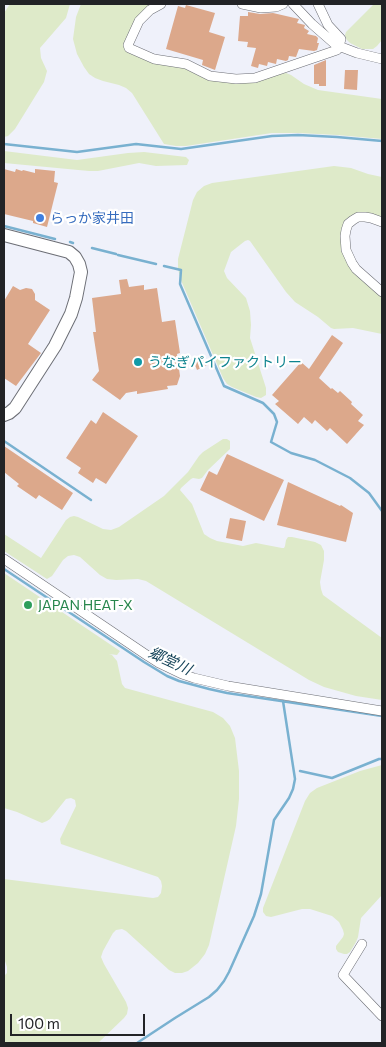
<!DOCTYPE html>
<html>
<head>
<meta charset="utf-8">
<style>
	body { margin:0 }
	#map { position:relative; width:386px; height:1047px; overflow:hidden; background:#eff1fa; font-family:Commissioner,sans-serif }
	canvas { display:block }
	.frame { position:absolute; inset:0; border:5px solid #222326; pointer-events:none }
	.scale { position:absolute; left:10px; top:1014px; width:135px; height:22px; box-sizing:border-box; border:2px solid #222326; border-top:0; padding-left:6px; font-size:15px; line-height:18px; white-space:nowrap; color:#222326; -webkit-text-stroke:4px #fff; paint-order:stroke }
</style>
</head>
<body>
<div id="map">
<canvas width="386" height="1047"></canvas>
<div class="frame"></div>
<div class="scale">100 m</div>
</div>
<script>
const c = document.querySelector('canvas').getContext('2d');
c.lineJoin = 'round';
function fillPath(path, color) {
  c.fillStyle = color;
  c.fill(path, 'evenodd');
}
function toPath(rows) {
  const path = new Path2D();
  for (const r of rows) {
    path.moveTo(r[0], r[1]);
    for (let i = 2; i < r.length; i += 2) path.lineTo(r[i], r[i + 1]);
  }
  return path;
}
function strokePath(path, color, width, dash) {
  c.strokeStyle = color;
  c.lineWidth = width;
  c.lineCap = dash ? 'butt' : 'round';
  c.setLineDash(dash || []);
  c.stroke(path);
}
function drawText(font, color, halo, rows, align = 'center') {
  c.font = font + ' Commissioner,"Noto Sans JP",sans-serif';
  c.lineWidth = 4.5;
  c.setLineDash([]);
  c.textBaseline = 'middle';
  c.strokeStyle = halo;
  c.fillStyle = color;
  for (const [text, x, y, turn = 0] of rows) {
    c.save();
    c.translate(x, y);
    c.rotate((+turn || 0) * Math.PI / 180);
    c.textAlign = isNaN(turn) ? turn : align;
    if (halo) c.strokeText(text, 0, 0);
    c.fillText(text, 0, 0);
    c.restore();
  }
}
fillPath(toPath([
	[10,4,70,4,66,18,40,48,41,58,47,71,44,82,15,129,8,136,4,137,4,13],
	[81,4,152,4,142,12,136,19,124,44,124,49,127,52,153,63,184,68,209,80,286,73,291,75,304,84,318,90,382,99,382,139,337,135,298,133,272,133,186,146,176,146,164,144,132,93,126,88,119,85,103,81,95,78,89,74,84,67,77,54,73,39,76,17],
	[374,4,382,4,382,40,377,46,373,49,362,49,350,43,346,39,345,35,346,32],
	[4,151,77,160,128,153,144,152,186,157,189,160,187,165,156,166,139,163,98,171,89,171,4,163],
	[334,166,351,168,368,174,382,177,382,218,346,222,354,271,382,296,382,334,353,328,334,329,331,328,318,317,295,302,286,292,250,241,248,240,245,241,231,252,224,271,227,278,246,298,250,311,251,325,250,338,266,388,266,395,261,398,256,397,232,387,227,384,223,378,180,278,178,268,178,259,193,200,197,192,204,186,212,183],
	[223,439,227,439,230,441,230,449,208,470,202,478,199,479,193,478,191,479,181,488,180,490,192,504,204,534,210,538,217,541,243,546,256,543,282,548,284,548,285,546,286,540,288,537,292,537,315,542,321,545,324,551,324,560,320,582,321,589,323,595,382,638,382,700,356,696,324,687,309,680,146,581,138,579,116,580,107,579,100,575,80,557,74,555,68,556,63,560,52,576,47,579,4,551,4,534,41,558,66,520,70,517,74,516,78,517,103,529,111,530,119,527,164,496,188,472,199,456,203,452],
	[4,573,120,651,117,655,109,654,112,655,117,661,122,684,125,688,213,712,223,718,230,726,235,738,239,771,239,799,236,826,209,945,205,954,198,963,188,971,182,973,175,973,169,970,126,931,122,929,116,930,113,933,103,951,101,957,104,964,126,1002,128,1008,127,1014,124,1018,98,1043,4,1043,4,976,7,973,7,967,4,958,4,879,153,898,158,897,161,893,162,886,161,881,158,877,61,844,60,839,76,806,75,800,71,798,66,799,50,819,47,821,42,823,17,812,4,808],
	[382,765,382,895,361,918,358,937,356,942,350,952,347,954,344,954,338,952,336,949,336,946,343,937,344,934,343,930,339,922,332,916,310,909,302,909,271,917,266,916,263,912,263,908,305,801,310,793,317,788,360,771]
]), '#deeac9');
strokePath(toPath([
	[4,144,77,152,136,144,181,149,272,136,298,135,337,137,382,141],
	[4,226,55,239],
	[70,242,73,243],
	[92,248,116,254],
	[118,255,156,264],
	[164,266,181,270,180,284,224,386,263,403,274,414,277,422,271,442,291,453,315,460,350,478,369,493,382,511],
	[4,441,91,500],
	[4,569,144,662,167,676,179,681,209,689,227,693,382,716],
	[300,771,332,778,379,759,382,759],
	[137,1043,175,1018,209,997,217,990,224,981,229,972,254,916,261,894,274,820,289,798,293,789,295,779,283,701]
]), '#79b1d0', 2.5);
fillPath(toPath([
	[186,5,215,13,209,32,225,37,215,70,202,65,203,60,166,49,178,6,185,8],
	[248,12,260,14,273,13,299,19,297,23,305,25,304,28,309,31,307,34,316,36,318,38,317,43,319,43,317,50,314,51,299,49,296,57,289,56,288,60,286,61,277,59,276,64,268,62,267,66,259,64,258,68,251,66,256,48,247,47,248,42,238,41,240,16,248,16],
	[326,60,326,86,319,86,319,84,314,84,314,65],
	[345,70,358,70,357,90,344,89],
	[4,169,15,172,16,169,22,171,23,170,35,173,35,169,55,171,54,182,58,183,47,227,33,223,33,221,4,214],
	[127,279,129,287,144,285,144,290,157,288,162,322,175,320,180,353,177,354,180,376,177,385,167,386,168,389,137,394,137,391,126,393,120,400,92,380,99,371,93,332,96,332,92,298,121,294,119,280],
	[13,286,20,290,26,288,32,289,35,294,35,300,50,310,28,344,41,353,16,386,4,378,4,301],
	[332,335,343,343,319,378,331,389,332,388,338,393,340,391,352,402,351,404,363,415,358,421,364,425,347,444,330,428,327,431,315,420,312,424,304,417,298,424,275,404,279,401,272,395,301,362,309,369],
	[203,355,207,365,197,370,193,360],
	[103,412,138,436,106,484,96,478,93,483,78,473,81,468,66,458,91,420,96,424],
	[4,446,73,493,62,510,39,495,36,499,17,486,19,484,4,472],
	[227,454,284,480,264,521,200,490,209,471,217,475],
	[288,482,340,506,341,505,353,513,346,542,277,525],
	[230,518,246,521,242,541,226,538]
]), '#dca88b');
const street = toPath([
	[161,4,150,10,139,21,128,45,129,48,154,59,186,64,210,76,236,79,255,78,337,50,339,46,341,39,328,25,318,4],
	[242,4,261,8,276,7,283,4],
	[293,4,312,24,336,45,357,53,382,59],
	[382,222,371,218,365,217,358,217,353,220,348,224,346,230,345,236,346,250,352,263,356,269,382,292],
	[4,559,148,656,159,663,182,674,194,678,228,686,382,711],
	[362,944,343,975,382,1016]
]);
const secondary = toPath([
	[4,235,69,252,75,257,79,264,81,272,76,298,71,314,55,346,15,408,9,413,4,415]
]);
strokePath(street, '#6c6e75', 10);
strokePath(secondary, '#6c6e75', 14);
strokePath(street, '#fff', 9);
strokePath(secondary, '#fff', 12);
for (const [x, y, r, color] of [
	[40,218,5,"#3f7fe0"],
	[138,362,5,"#0f9aa8"],
	[28,605,5,"#2e9e5b"]
]) {
  const dot = new Path2D();
  dot.arc(x, y, r, 0, 2 * Math.PI);
  c.fillStyle = color;
  c.fill(dot);
  strokePath(dot, '#fff', 2);
}
drawText('14px', '#366cbe', '#fff', [
	["らっか家井田",50,218]
], 'left');
drawText('14px', '#0d838f', '#fff', [
	["うなぎパイファクトリー",148,362]
], 'left');
drawText('14px', '#27864d', '#fff', [
	["JAPAN HEAT-X",38,605]
], 'left');
drawText('italic 15px', '#103f55', '#fff', [
	["郷堂川",170,661,25]
]);
</script>
</body>
</html>
